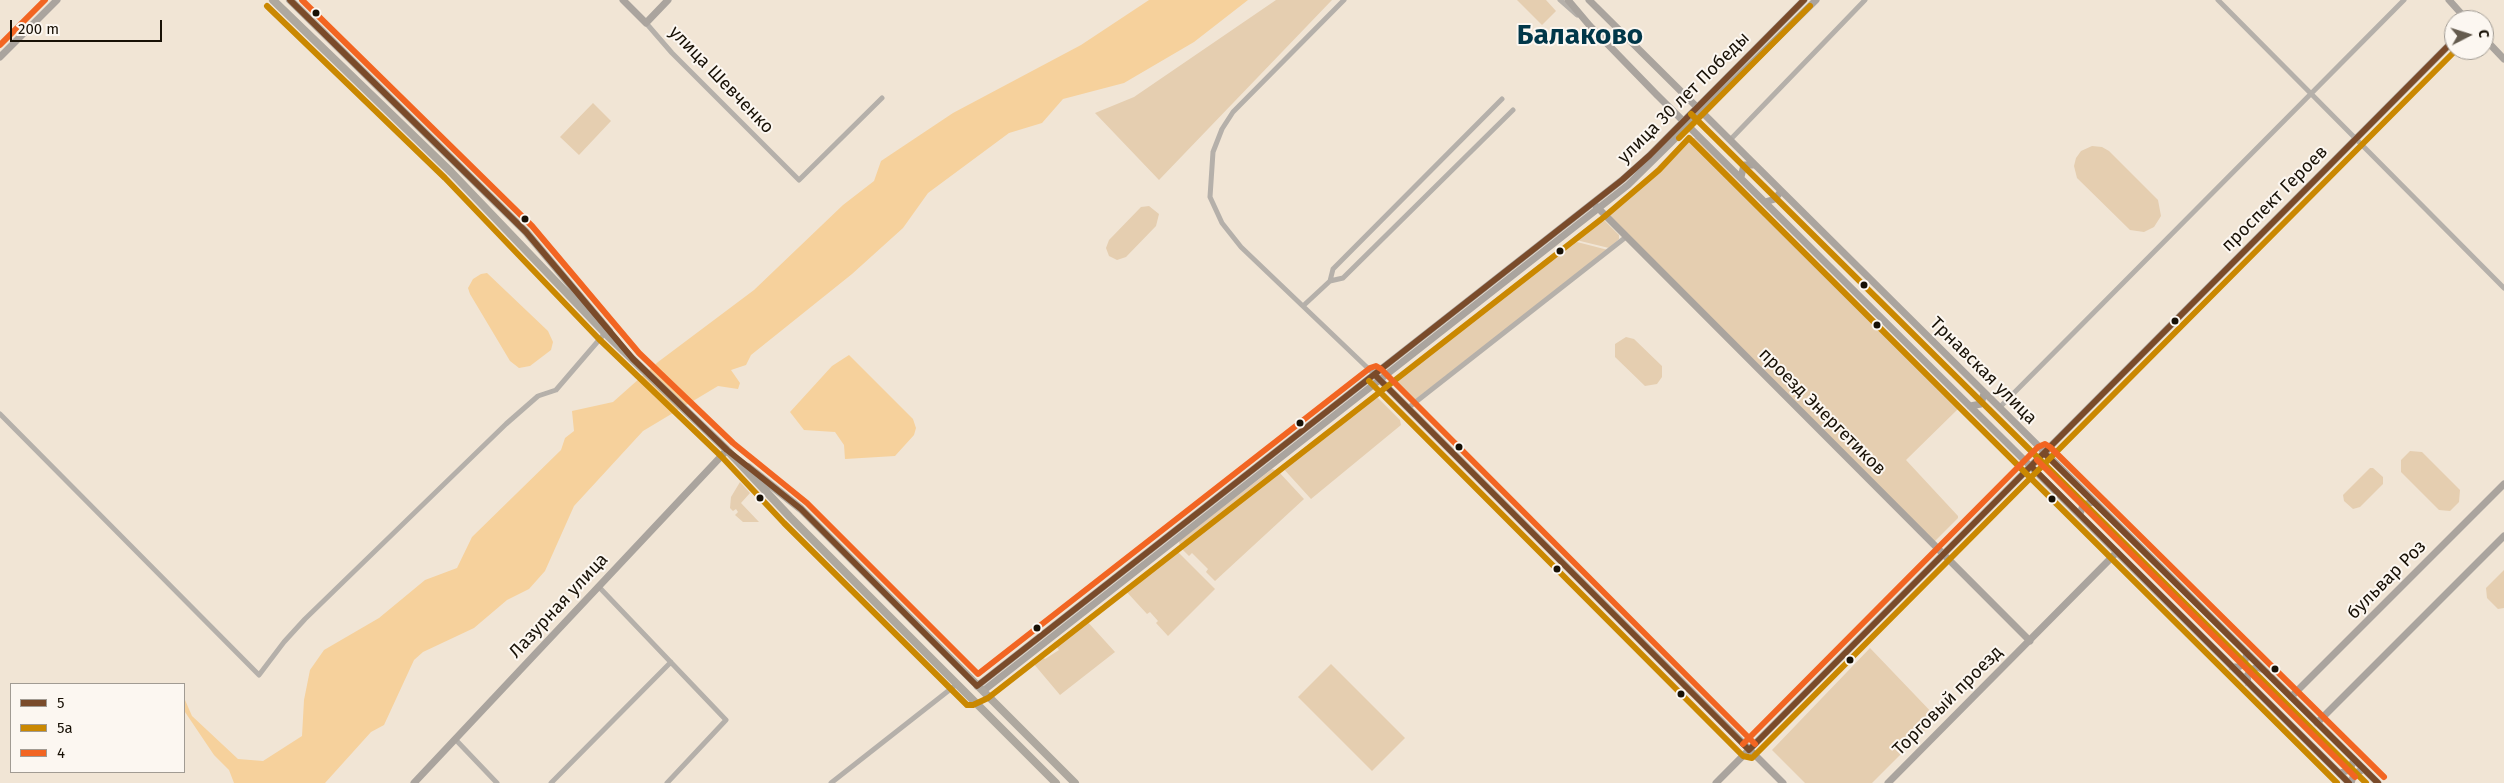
<!DOCTYPE html>
<html>
<head>
<meta charset="utf-8">
<style>
	body { margin:0 }
	#map { position:relative; width:2504px; height:783px; overflow:hidden; background:#f1e5d5; font-family:"Fira Sans",sans-serif }
	canvas { display:block }
	.legend { position:absolute; left:10px; top:683px; width:175px; height:90px; box-sizing:border-box; background:#fcf7f1; border:1px solid #a19b93; margin:0; padding:6px 9px; list-style:none; font-size:15px; color:#181106 }
	.legend li { display:flex; align-items:center; gap:10px; height:25px }
	.legend b { width:25px; border:1px solid #a19b93 }
	.north { position:absolute; left:2444px; top:10px; width:50px; height:50px; box-sizing:border-box; background:#fcf7f1; border:1px solid #a19b93; border-radius:50%; rotate:85deg; font-size:14px; font-weight:700; line-height:20px; text-align:center; color:#181106 }
	.north::after { content:''; display:block; margin:auto; width:18px; height:22px; background:#645b4e; clip-path:polygon(50% 0,100% 100%,50% 72%,0 100%) }
	.scale { position:absolute; left:10px; top:20px; width:152px; height:22px; box-sizing:border-box; border:2px solid #181106; border-top:0; padding-left:6px; font-size:15px; line-height:18px; white-space:nowrap; color:#181106; -webkit-text-stroke:4px #fcf7f1; paint-order:stroke }
</style>
</head>
<body>
<div id="map">
<canvas width="2504" height="783"></canvas>
<ul class="legend">
<li><b style="height:6px;background:#7a4b2a"></b>5</li>
<li><b style="height:6px;background:#ca8801"></b>5а</li>
<li><b style="height:6px;background:#f26522"></b>4</li>
</ul>
<div class="north">С</div>
<div class="scale">200 m</div>
</div>
<script>
const c = document.querySelector('canvas').getContext('2d');
c.lineJoin = 'round';
function fillPath(path, color) {
  c.fillStyle = color;
  c.fill(path, 'evenodd');
}
function toPath(rows) {
  const path = new Path2D();
  for (const r of rows) {
    path.moveTo(r[0], r[1]);
    for (let i = 2; i < r.length; i += 2) path.lineTo(r[i], r[i + 1]);
  }
  return path;
}
function strokePath(path, color, width, dash) {
  c.strokeStyle = color;
  c.lineWidth = width;
  c.lineCap = dash ? 'butt' : 'round';
  c.setLineDash(dash || []);
  c.stroke(path);
}
function drawText(font, color, halo, rows, align = 'center') {
  c.font = font + ' "Fira Sans",sans-serif';
  c.lineWidth = 4;
  c.setLineDash([]);
  c.textBaseline = 'middle';
  c.strokeStyle = halo;
  c.fillStyle = color;
  for (const [text, x, y, turn = 0] of rows) {
    c.save();
    c.translate(x, y);
    c.rotate((+turn || 0) * Math.PI / 180);
    c.textAlign = isNaN(turn) ? turn : align;
    if (halo) c.strokeText(text, 0, 0);
    c.fillText(text, 0, 0);
    c.restore();
  }
}
fillPath(toPath([
	[1276,0,1332,0,1159,180,1095,113,1134,97],
	[1517,0,1546,0,1556,11,1542,25],
	[593,103,611,121,579,155,560,137],
	[1686,138,1696,138,1958,409,1906,460,1958,516,1958,518,1933,543,1609,218,1608,211,1636,188],
	[2092,146,2102,147,2109,151,2158,200,2161,216,2154,227,2144,232,2130,230,2077,178,2074,166,2076,158,2081,151],
	[1149,206,1159,214,1156,226,1126,257,1117,260,1109,256,1106,248,1109,240,1141,207],
	[1596,220,1605,221,1619,235,1619,239,1609,248,1572,239],
	[1577,242,1608,250,1412,402,1394,385,1394,377,1551,255,1555,255,1557,257],
	[1626,337,1634,339,1662,366,1662,377,1657,384,1645,386,1615,357,1615,344],
	[1374,394,1400,420,1401,425,1311,499,1281,466],
	[2410,451,2422,452,2460,490,2459,502,2450,511,2439,510,2401,472,2401,460],
	[2370,468,2373,468,2383,477,2383,484,2360,507,2353,509,2344,501,2343,495],
	[1272,469,1278,471,1304,499,1215,581,1206,572,1208,569,1192,553,1189,556,1180,547,1179,541],
	[740,482,750,493,741,503,759,522,743,522,735,515,738,512,736,509,733,511,730,508,731,497],
	[1175,549,1215,589,1168,636,1156,623,1158,621,1150,612,1147,614,1124,589],
	[2504,570,2504,608,2498,609,2487,598,2486,588],
	[1085,619,1115,652,1060,695,1033,663,1041,656,1045,659,1059,650,1054,643],
	[1870,648,1937,718,1872,783,1805,783,1772,750],
	[1331,664,1405,738,1372,771,1298,697]
]), '#e5ceb0');
fillPath(toPath([
	[1149,0,1248,0,1194,42,1124,83,1063,99,1042,123,1009,133,928,193,903,228,852,274,751,355,746,365,731,370,740,383,738,389,718,386,643,431,574,506,545,571,529,589,507,600,474,628,423,652,414,660,384,725,371,732,325,783,234,783,229,770,214,755,185,712,185,700,192,716,238,759,263,761,302,736,304,700,310,670,324,650,379,618,425,580,457,568,472,537,561,450,565,438,574,431,572,411,613,402,658,362,754,290,843,205,874,181,881,161,953,113,1081,45],
	[487,273,548,331,553,342,551,350,530,366,519,368,510,361,470,294,468,288,473,279,481,274],
	[849,355,913,419,916,428,914,435,895,456,845,459,844,445,835,432,804,430,790,412,832,366]
]), '#f6d19c');
strokePath(toPath([
	[1344,0,1233,112,1222,129,1213,152,1210,197,1222,223,1241,247,1375,375],
	[1560,0,1577,15],
	[2218,0,2504,288],
	[646,23,672,53,799,180,882,98],
	[1730,140,1865,0],
	[1330,281,1343,278,1513,110],
	[1303,306,1330,281,1333,269,1502,99],
	[1408,408,1626,237],
	[1999,408,2404,0],
	[0,414,259,675,284,642,305,619,506,424,538,396,556,390,605,333],
	[599,587,726,720,667,783],
	[455,739,497,783],
	[551,783,671,662],
	[831,783,957,684]
]), '#b5b0aa', 5);
strokePath(toPath([
	[623,0,646,23,668,0],
	[1568,0,1590,26,1656,94,2349,783],
	[1589,0,2378,783],
	[2449,0,2467,20],
	[2484,38,2504,59],
	[0,57,57,0],
	[1741,177,1744,165,1755,165],
	[1765,202,1775,199,1781,191],
	[1596,206,2030,641],
	[1378,378,1783,783],
	[1970,406,1981,404,1984,393],
	[2080,514,2083,505,2093,502],
	[2232,667,2238,667,2244,664,2247,653],
	[2248,683,2247,676,2251,670,2258,667,2264,670],
	[977,686,1622,180,1650,155,1804,0],
	[983,691,1628,185,1816,0],
	[2291,697,2504,484],
	[2317,723,2504,536],
	[2340,773,2350,770,2354,759],
	[414,783,727,450],
	[1716,783,2454,40],
	[1888,783,2117,552],
	[2351,783,2354,774,2364,769]
]), '#aaa49e', 7);
strokePath(toPath([
	[273,0,451,172,605,333,727,450,790,517,1056,783],
	[290,0,526,232,609,331],
	[748,467,801,509,1075,783]
]), '#aea89f', 8);
strokePath(toPath([
	[290,0,526,232,633,359,727,450,801,509,977,686,1622,180,1650,155,1804,0],
	[1375,375,1749,750],
	[2044,453,2378,783],
	[2031,466,2349,783],
	[1749,750,2454,40]
]), '#7a4b2a', 6);
strokePath(toPath([
	[267,6,445,178,599,339,721,456,784,523,967,705,973,705,988,698,1604,217,1659,170,1689,138,2337,783],
	[1691,114,2366,783],
	[1679,138,1810,6],
	[1369,381,1743,756,1752,758,2456,50]
]), '#ca8801', 6);
strokePath(toPath([
	[302,0,532,226,639,353,733,443,807,503,978,674,1370,368,1376,366,1381,369,1755,744],
	[0,45,45,0],
	[2037,460,2355,777],
	[1743,744,2038,447,2045,444,2050,447,2384,777]
]), '#f26522', 6);
for (const [x, y, r, color] of [
	[316,13,4.5,"#181106"],
	[525,219,4.5,"#181106"],
	[1560,251,4.5,"#181106"],
	[1864,285,4.5,"#181106"],
	[2175,321,4.5,"#181106"],
	[1877,325,4.5,"#181106"],
	[1300,423,4.5,"#181106"],
	[1459,447,4.5,"#181106"],
	[760,498,4.5,"#181106"],
	[2052,499,4.5,"#181106"],
	[1557,569,4.5,"#181106"],
	[1037,628,4.5,"#181106"],
	[1850,660,4.5,"#181106"],
	[2275,669,4.5,"#181106"],
	[1681,694,4.5,"#181106"]
]) {
  const dot = new Path2D();
  dot.arc(x, y, r, 0, 2 * Math.PI);
  c.fillStyle = color;
  c.fill(dot);
  strokePath(dot, '#fcf7f1', 2);
}
drawText('18px', '#181106', '#fcf7f1', [
	["улица Шевченко",721,80,46],
	["улица 30 лет Победы",1684,98,-45],
	["проспект Героев",2275,199,-45],
	["Трнавская улица",1983,371,45],
	["проезд Энергетиков",1822,412,45],
	["бульвар Роз",2387,580,-45],
	["Лазурная улица",559,606,-47],
	["Торговый проезд",1948,701,-45]
]);
drawText('bold 28px', '#013749', '#fcf7f1', [
	["Балаково",1580,36]
]);
</script>
</body>
</html>
